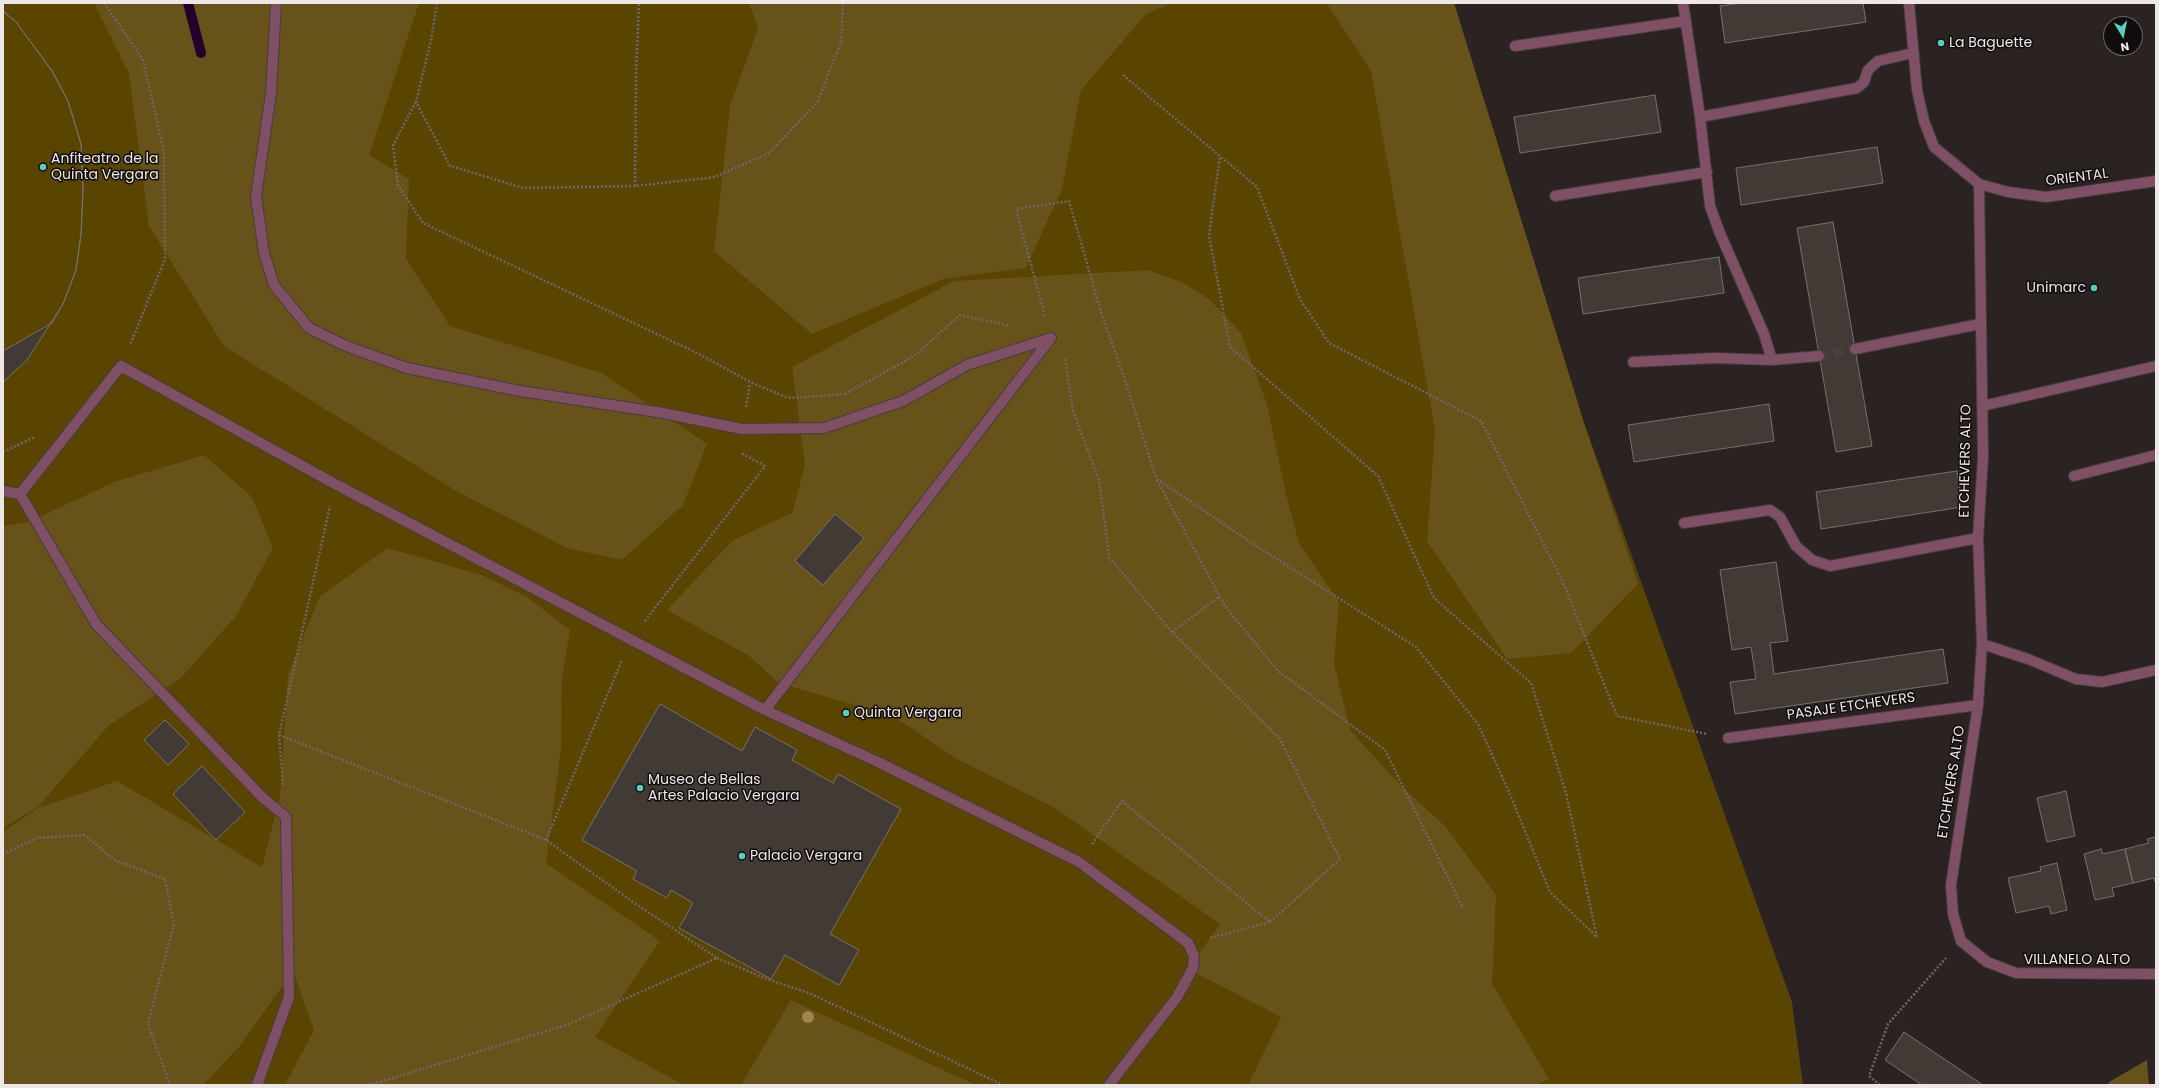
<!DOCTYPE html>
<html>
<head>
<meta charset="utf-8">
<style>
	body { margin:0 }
	#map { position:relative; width:2159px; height:1088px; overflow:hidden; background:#2b2222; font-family:Poppins,sans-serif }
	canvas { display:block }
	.frame { position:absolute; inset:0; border:4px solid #ede7e7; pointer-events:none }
	.north { position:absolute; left:2103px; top:16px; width:40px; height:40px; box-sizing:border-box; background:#110d0d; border:1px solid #696464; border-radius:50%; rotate:170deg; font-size:11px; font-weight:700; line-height:16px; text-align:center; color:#ede7e7 }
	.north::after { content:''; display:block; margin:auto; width:14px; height:18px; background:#57cec1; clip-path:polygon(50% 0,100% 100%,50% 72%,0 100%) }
</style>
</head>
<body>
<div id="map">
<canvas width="2159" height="1088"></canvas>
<div class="frame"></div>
<div class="north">N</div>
</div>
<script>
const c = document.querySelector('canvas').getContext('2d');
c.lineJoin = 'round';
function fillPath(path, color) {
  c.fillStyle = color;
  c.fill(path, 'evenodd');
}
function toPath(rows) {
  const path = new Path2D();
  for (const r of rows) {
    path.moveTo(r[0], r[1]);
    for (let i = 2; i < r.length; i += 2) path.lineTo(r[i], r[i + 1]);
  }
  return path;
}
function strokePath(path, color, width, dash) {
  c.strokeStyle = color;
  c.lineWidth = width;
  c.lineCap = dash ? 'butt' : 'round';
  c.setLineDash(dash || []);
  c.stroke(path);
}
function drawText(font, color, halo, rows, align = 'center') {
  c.font = font + ' Poppins,sans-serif';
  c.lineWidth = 3;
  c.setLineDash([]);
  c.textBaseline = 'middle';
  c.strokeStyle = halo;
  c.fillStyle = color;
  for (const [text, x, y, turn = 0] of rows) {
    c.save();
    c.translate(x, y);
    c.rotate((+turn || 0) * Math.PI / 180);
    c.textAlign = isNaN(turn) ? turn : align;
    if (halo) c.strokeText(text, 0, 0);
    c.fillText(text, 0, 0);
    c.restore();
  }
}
fillPath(toPath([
	[3,3,1454,3,1584,423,1792,1002,1803,1085,3,1085]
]), '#594400');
fillPath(toPath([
	[94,3,419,3,369,155,409,179,406,259,450,326,602,373,707,444,683,505,622,560,567,548,458,492,224,346,149,226,129,74],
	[749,3,1172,3,1146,14,1081,90,1062,189,1026,268,943,279,812,334,714,251,730,106,758,28],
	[1318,3,1454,3,1584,423,1638,584,1571,653,1507,659,1427,541,1435,430,1371,71,1328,5],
	[1149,270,1186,284,1210,300,1241,333,1267,404,1285,490,1299,543,1339,602,1334,663,1350,730,1401,786,1445,826,1496,895,1492,984,1549,1079,1536,1085,1248,1085,1281,1017,1188,969,1220,924,1055,808,957,759,895,717,779,683,749,656,667,610,733,540,792,513,805,465,792,367,954,281],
	[204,455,252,497,273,548,236,616,181,678,109,725,38,807,3,828,3,526,29,522,114,482],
	[388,548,482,575,527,597,570,630,562,677,561,749,546,863,660,941,595,1037,684,1085,285,1085,314,1030,293,971,239,1047,203,1085,3,1085,3,832,38,808,117,781,262,867,280,796,288,675,320,596],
	[791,1000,976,1085,741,1085],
	[2147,1060,2149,1085,2109,1085,2109,1082]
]), '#67521a');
strokePath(toPath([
	[188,3,201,53]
]), '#23002c', 10);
const building = toPath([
	[1742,3,1863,3,1866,22,1725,43,1720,6,1742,3],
	[3,11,16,22,52,71,68,101,81,144,83,190,81,234,76,270,63,304,27,360,3,382,3,11],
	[3,11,16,22,52,71,68,101,81,144,83,190,81,234,76,270,63,304,52,323,3,351,3,11],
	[1655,95,1661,132,1520,153,1514,117,1655,95],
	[1877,147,1883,183,1741,205,1736,168,1877,147],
	[1833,222,1872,446,1836,452,1797,228,1833,222],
	[1719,257,1724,293,1583,314,1578,278,1719,257],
	[1769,404,1774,441,1634,462,1628,425,1769,404],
	[1957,471,1962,507,1821,529,1816,492,1957,471],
	[835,514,864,538,823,585,795,561,835,514],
	[1776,562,1788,641,1770,643,1774,674,1943,649,1948,683,1735,714,1730,682,1756,679,1751,647,1732,650,1720,570,1776,562],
	[660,704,742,751,755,727,797,750,792,760,833,783,838,774,901,809,830,934,859,950,839,985,785,955,771,979,679,928,693,903,671,890,667,898,633,879,637,871,582,840,660,704],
	[165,720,189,744,168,765,144,740,165,720],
	[202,766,245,812,216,840,173,794,202,766],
	[2066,791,2075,836,2047,842,2037,798,2066,791],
	[2156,837,2156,885,2154,878,2133,883,2125,849,2149,843,2147,839,2156,837],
	[2101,849,2103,854,2125,849,2133,883,2112,888,2114,896,2095,900,2084,854,2101,849],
	[2057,863,2067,910,2051,914,2049,906,2016,913,2008,878,2041,871,2040,867,2057,863],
	[1904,1032,1983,1085,1922,1085,1885,1060,1904,1032]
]);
fillPath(building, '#413a35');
strokePath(building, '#78706a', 1);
strokePath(toPath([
	[1819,356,1855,349]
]), '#484040', 10, [10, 5]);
const minor = toPath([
	[276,3,271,93,256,196,264,253,274,285,309,328,346,346,407,368,520,391,663,413,742,429,824,428,903,401,967,365,1051,338],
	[1909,3,1917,90,1924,121,1934,147,1979,184,2008,192,2046,197,2156,181],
	[1515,46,1686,21],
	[1700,117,1857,88,1864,82,1868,70,1878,61,1913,53],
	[1979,184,1983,457,1978,538,1982,644,1978,705,1951,885,1953,914,1961,941,1987,962,2016,973,2156,974],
	[1555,196,1707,172],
	[1855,349,1980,324],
	[1772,360,1819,356],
	[1633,362,1715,358,1772,360,1764,334,1719,231,1710,206,1700,117,1683,3],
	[1982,406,2156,366],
	[2074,476,2156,455],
	[3,491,20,494,96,624,262,797,286,817,289,997,257,1085],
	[20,494,121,366,335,484,765,710,878,762,1079,862,1188,943,1194,956,1193,968,1177,997,1109,1085],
	[1684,523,1770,510,1780,517,1796,546,1812,560,1830,566,1978,538],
	[1982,644,2028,659,2076,679,2102,682,2156,670],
	[765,710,1051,338],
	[1728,738,1978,705]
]);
strokePath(minor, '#463e3e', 12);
strokePath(toPath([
	[104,3,143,60,164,153,165,259,130,345],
	[437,3,431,40,416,102,450,166,524,188,635,186,715,177,769,153,817,103,841,42,843,3],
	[1123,75,1257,187,1300,299,1329,343,1481,421,1562,580,1617,716,1707,734],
	[416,102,393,145,398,185,423,223,701,355,750,382,788,398,845,394,914,356,960,315,1011,326],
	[635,186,636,73,639,3],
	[1045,316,1016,209,1069,201,1101,312,1126,383,1156,478,1250,542,1416,647,1478,724,1509,792,1550,892,1597,937,1566,793,1531,683,1434,598,1378,476,1230,347,1209,235,1220,156],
	[1065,359,1073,411,1099,480,1109,557,1172,632,1280,739,1340,859,1270,922],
	[746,407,750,383],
	[3,452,35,437],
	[1157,480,1225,606,1278,671,1385,750,1463,908],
	[645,621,765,466,741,453],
	[1172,632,1220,596],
	[279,735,546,840,633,902,717,958,569,1024,383,1081,365,1085],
	[283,785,279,735,330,506],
	[546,840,622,660],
	[1092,844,1122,801,1270,922,1210,938],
	[3,854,37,838,85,835,114,860,165,879,174,924,148,1024,170,1085],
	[717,958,764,978,809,993,1003,1085],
	[1880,1085,1869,1076,1888,1024,1946,958]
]), '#6f6767', 2.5, [2, 2]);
strokePath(minor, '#7f4f65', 10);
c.fillStyle = '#a0864e';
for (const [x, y] of [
	[808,1017]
]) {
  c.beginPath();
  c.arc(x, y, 6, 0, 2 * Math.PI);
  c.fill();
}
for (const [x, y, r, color] of [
	[1941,43,4,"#57cec1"],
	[43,167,4,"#57cec1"],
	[2094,288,4,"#57cec1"],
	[846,713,4,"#57cec1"],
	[640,788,4,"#57cec1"],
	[742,856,4,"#57cec1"]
]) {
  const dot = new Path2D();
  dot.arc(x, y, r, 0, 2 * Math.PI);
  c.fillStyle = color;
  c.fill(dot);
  strokePath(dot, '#110d0d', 1.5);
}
drawText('14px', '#ede7e7', '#110d0d', [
	["La Baguette",1949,43],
	["Anfiteatro de la",51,159],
	["Quinta Vergara",51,175],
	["Unimarc",2086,288,"right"],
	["Quinta Vergara",854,713],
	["Museo de Bellas",648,780],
	["Artes Palacio Vergara",648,796],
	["Palacio Vergara",750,856]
], 'left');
drawText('14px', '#ede7e7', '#110d0d', [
	["ORIENTAL",2077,178,-7],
	["ETCHEVERS ALTO",1966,461,-89],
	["PASAJE ETCHEVERS",1851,707,-8],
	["ETCHEVERS ALTO",1952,782,-81],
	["VILLANELO ALTO",2077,960]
]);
</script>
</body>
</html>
